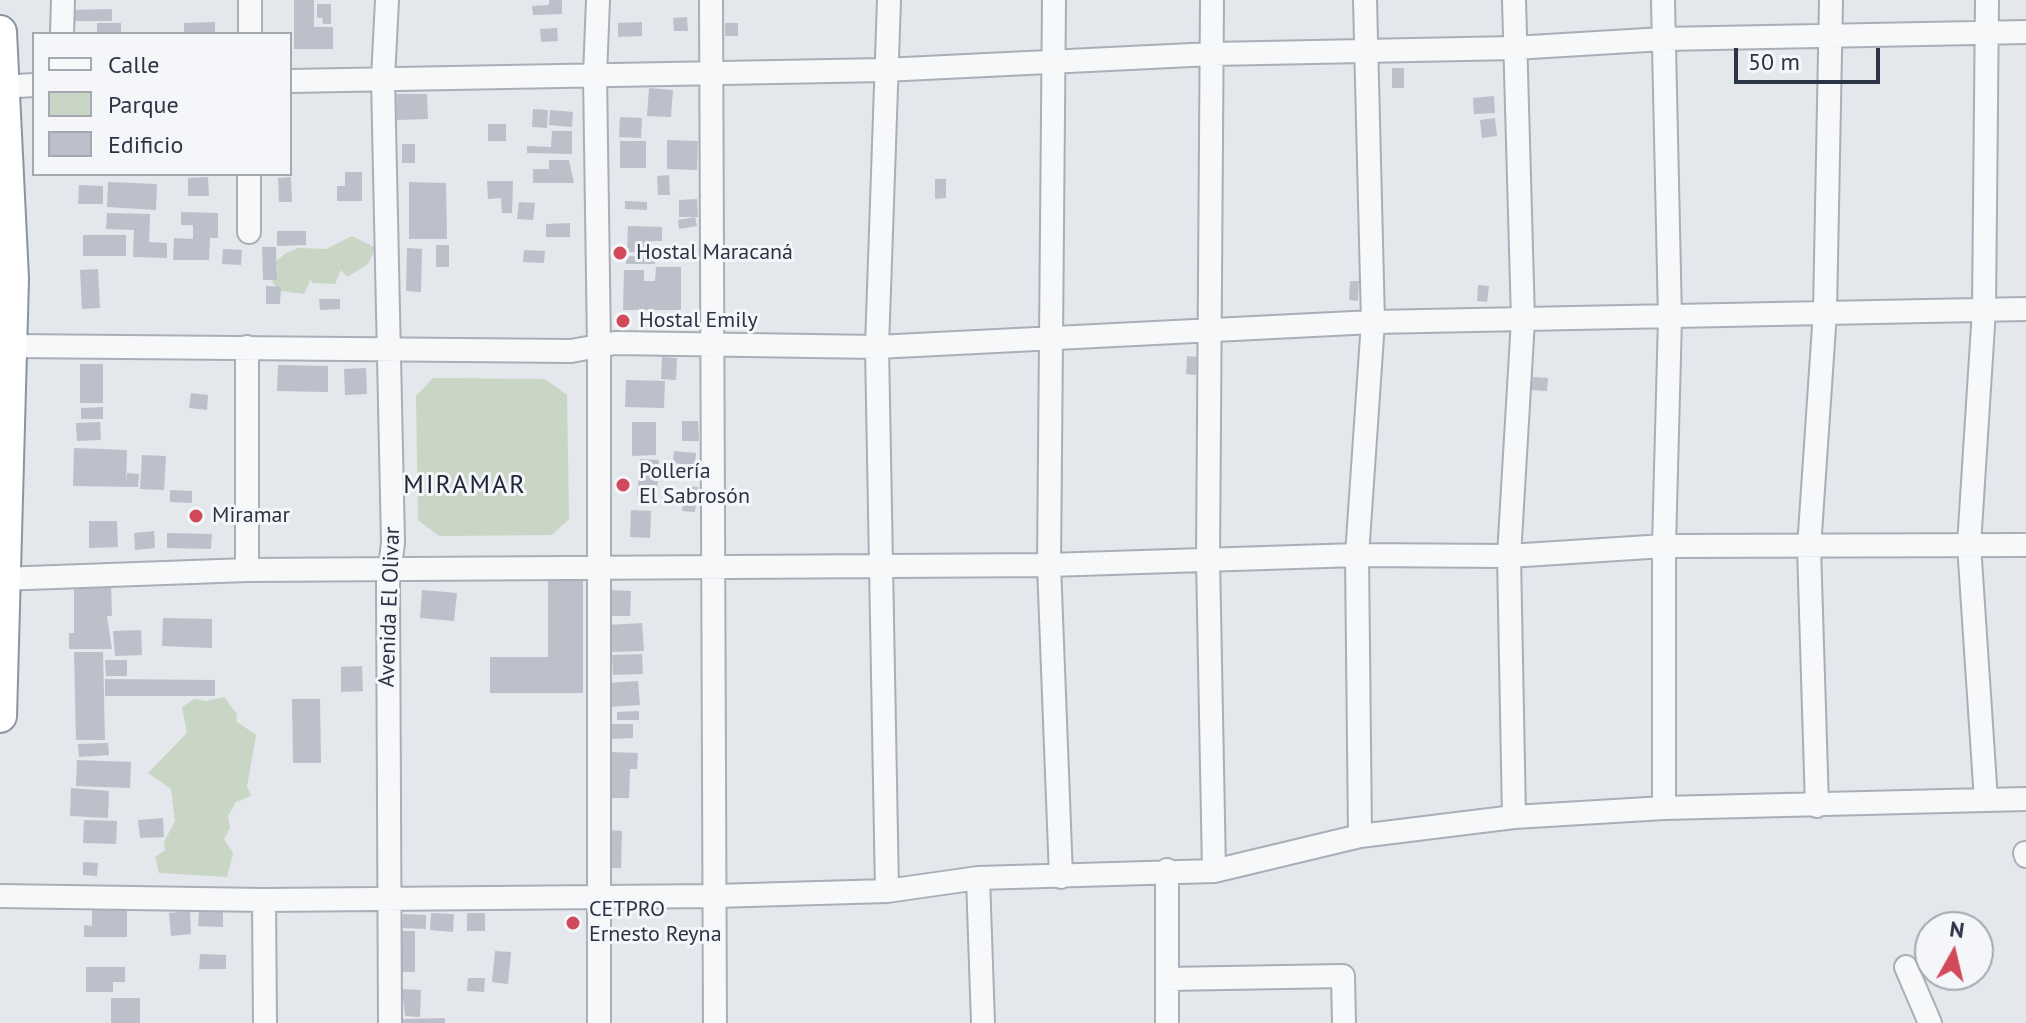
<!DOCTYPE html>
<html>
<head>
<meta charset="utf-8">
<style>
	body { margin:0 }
	#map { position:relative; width:2026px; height:1023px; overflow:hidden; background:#e4e7ec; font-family:"PT Sans",sans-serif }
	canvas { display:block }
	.legend { position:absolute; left:32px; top:32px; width:260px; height:144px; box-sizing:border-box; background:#f4f6f9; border:2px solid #a4a8b1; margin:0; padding:10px 14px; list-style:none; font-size:24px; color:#2b3445 }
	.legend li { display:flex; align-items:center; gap:16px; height:40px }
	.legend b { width:40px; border:2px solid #a4a8b1 }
	.north { position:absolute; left:1914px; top:911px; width:80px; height:80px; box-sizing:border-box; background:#f4f6f9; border:2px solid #a4a8b1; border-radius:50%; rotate:8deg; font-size:22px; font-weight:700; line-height:32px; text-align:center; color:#2b3445 }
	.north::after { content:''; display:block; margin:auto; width:28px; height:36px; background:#d1495b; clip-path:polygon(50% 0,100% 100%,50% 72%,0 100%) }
	.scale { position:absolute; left:1734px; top:48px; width:146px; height:36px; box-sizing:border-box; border:4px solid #2b3445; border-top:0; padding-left:10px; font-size:24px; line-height:28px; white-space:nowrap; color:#2b3445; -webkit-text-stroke:6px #f4f6f9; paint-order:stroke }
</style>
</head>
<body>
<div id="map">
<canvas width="2026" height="1023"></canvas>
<ul class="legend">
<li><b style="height:10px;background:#f7f8fa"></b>Calle</li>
<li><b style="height:22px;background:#c9d6c5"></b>Parque</li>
<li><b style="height:22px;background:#bbc0ca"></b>Edificio</li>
</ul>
<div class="north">N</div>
<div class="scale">50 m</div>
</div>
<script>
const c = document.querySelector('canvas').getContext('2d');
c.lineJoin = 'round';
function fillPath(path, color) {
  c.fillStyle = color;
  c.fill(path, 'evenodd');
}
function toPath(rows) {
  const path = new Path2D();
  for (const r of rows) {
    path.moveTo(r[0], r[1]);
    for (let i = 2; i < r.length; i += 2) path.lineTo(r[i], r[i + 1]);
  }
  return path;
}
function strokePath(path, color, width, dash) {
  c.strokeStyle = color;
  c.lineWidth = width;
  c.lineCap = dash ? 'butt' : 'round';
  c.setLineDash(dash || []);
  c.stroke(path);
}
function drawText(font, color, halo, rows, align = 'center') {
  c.font = font + ' "PT Sans",sans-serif';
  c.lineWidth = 6;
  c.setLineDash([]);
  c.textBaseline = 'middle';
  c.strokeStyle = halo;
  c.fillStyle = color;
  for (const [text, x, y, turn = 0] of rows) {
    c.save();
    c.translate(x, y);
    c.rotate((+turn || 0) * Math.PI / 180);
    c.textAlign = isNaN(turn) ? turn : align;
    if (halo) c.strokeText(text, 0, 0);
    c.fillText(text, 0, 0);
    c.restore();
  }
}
fillPath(toPath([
	[352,236,376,248,368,264,347,277,341,270,335,284,312,283,311,279,304,294,280,291,272,282,278,270,275,262,286,253,298,248,326,249],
	[433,378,545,379,567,395,569,519,552,535,439,536,418,520,416,396],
	[224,697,237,714,236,721,256,735,247,786,251,796,236,802,228,816,230,828,224,839,233,853,227,877,159,873,155,857,165,850,164,842,175,821,171,789,148,773,187,733,182,707,194,699,206,701]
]), '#c9d6c5');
fillPath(toPath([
	[294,0,314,0,314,27,333,27,333,49,294,49],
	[549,0,562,0,562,14,533,15,532,6,549,5],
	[317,4,331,4,331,24,323,24,322,18,317,18],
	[112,9,112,21,71,21,71,10],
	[687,17,688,31,674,31,673,18],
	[215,22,215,34,184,34,184,23],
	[642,22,642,36,618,37,618,23],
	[97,23,121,23,121,33,97,33],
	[725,23,738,23,738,36,725,36],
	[557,28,558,41,541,42,540,29],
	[1392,68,1404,68,1404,88,1392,88],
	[649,88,673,90,671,117,647,116],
	[396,94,427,94,428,119,397,120],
	[1494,96,1495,113,1474,114,1473,98],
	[533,109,548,110,547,128,532,127],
	[550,110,573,112,572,127,549,125],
	[620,117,642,118,641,138,619,137],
	[1495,118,1497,136,1482,138,1480,120],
	[488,124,506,124,506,141,488,141],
	[552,131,572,131,572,154,527,153,527,146,551,147],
	[667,140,698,141,697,170,667,169],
	[620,141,646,141,646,168,620,168],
	[402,144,415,144,415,163,402,163],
	[549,160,569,160,574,183,533,183,533,169,549,169],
	[345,172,362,172,362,201,337,201,337,186,345,186],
	[669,175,670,195,658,195,657,176],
	[208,177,209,196,188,196,188,178],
	[291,177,292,202,279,202,278,178],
	[935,179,946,179,946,198,935,199],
	[487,181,513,181,512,213,502,213,501,198,488,199],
	[108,182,157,184,156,210,107,207],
	[409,182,446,183,447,239,409,239],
	[79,185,103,186,103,204,78,204],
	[697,199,698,217,679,217,679,200],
	[625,201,647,202,647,210,625,209],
	[519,202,535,203,533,220,517,219],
	[181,212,218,213,218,238,210,238,209,260,173,260,174,238,193,239,193,225,181,225],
	[107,213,150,214,149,242,167,243,167,258,133,257,134,230,106,229],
	[695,217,697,226,679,229,678,220],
	[570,223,570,237,546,237,546,224],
	[628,226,662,227,662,241,652,241,652,253,627,252],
	[277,231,306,231,306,245,277,246],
	[83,235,126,235,126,256,83,256],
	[436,245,449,245,449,267,436,267],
	[262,247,276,247,277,280,263,280],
	[407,248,422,249,421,292,406,291],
	[223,249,242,250,241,265,222,264],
	[524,250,545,251,544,263,523,262],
	[626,256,655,257,655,264,626,264],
	[656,267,681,267,681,310,623,310,624,270,644,270,644,281,655,281],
	[98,269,100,308,82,309,80,270],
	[1350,281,1359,281,1358,301,1349,300],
	[1478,285,1489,286,1487,302,1477,301],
	[266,286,281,287,280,304,266,304],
	[319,299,340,299,340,309,320,310],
	[1187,356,1197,357,1196,375,1186,374],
	[662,357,677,358,676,380,661,379],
	[80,364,103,364,103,403,80,403],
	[278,365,328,366,328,392,277,391],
	[366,368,367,394,345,395,344,369],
	[1533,377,1548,378,1547,391,1531,390],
	[626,380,665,381,664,408,625,407],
	[191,393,208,395,207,410,189,408],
	[103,407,103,419,81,419,81,408],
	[682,421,698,421,699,441,682,441],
	[100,422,101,440,77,441,76,423],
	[632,422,656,422,656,455,632,456],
	[74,448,127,450,126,482,127,473,139,474,138,487,73,486],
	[674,451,696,453,695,465,673,463],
	[142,455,166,456,164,490,140,489],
	[640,459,659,460,657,497,637,496],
	[685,486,698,487,695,512,682,511],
	[170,490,192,491,192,503,170,502],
	[631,510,651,511,650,538,630,537],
	[89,521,117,521,118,547,89,548],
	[154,531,155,548,135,550,134,533],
	[167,533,212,534,211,549,167,548],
	[548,574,583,574,583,693,490,693,490,657,548,657],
	[111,584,112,616,107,616,112,649,69,649,69,633,74,633,74,585],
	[422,590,457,593,454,621,420,618],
	[610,590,631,591,630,616,609,616],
	[163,618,212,619,212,648,162,646],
	[642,623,644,651,609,652,607,625],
	[141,630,142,655,115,656,113,631],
	[74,652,103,652,105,740,76,740],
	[642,654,643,674,613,675,612,655],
	[105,660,127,660,127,676,106,676],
	[362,666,363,691,341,692,341,667],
	[105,679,215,680,215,696,105,696],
	[638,681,640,705,607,707,606,683],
	[292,699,320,699,321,763,293,763],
	[639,711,639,720,617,720,617,712],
	[611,724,633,724,633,738,611,739],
	[108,743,109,755,79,757,78,744],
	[610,752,638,753,637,769,630,769,629,798,608,798],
	[77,760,131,762,130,788,76,786],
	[71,788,109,791,108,818,70,816],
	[163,818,164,837,140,838,138,820],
	[84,820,117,821,116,844,83,843],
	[609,830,622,831,621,868,607,868],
	[83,862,98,863,97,876,83,875],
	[92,908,127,908,127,937,84,937,84,925,92,926],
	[190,911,191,934,171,936,169,913],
	[199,911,223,911,223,927,198,926],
	[431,913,454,914,453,932,430,930],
	[467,913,485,913,485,931,467,931],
	[403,914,426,915,426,929,402,928],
	[399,931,415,931,415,972,399,972],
	[495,951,511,952,508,984,492,982],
	[200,954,226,955,226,969,199,969],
	[86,967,125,967,125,982,113,982,113,992,86,992],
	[468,978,485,978,484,992,467,991],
	[402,989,421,990,420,1017,405,1016],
	[111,998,140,998,140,1023,111,1023],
	[445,1018,445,1023,402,1023,402,1019]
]), '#bbc0ca');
const minor = toPath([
	[387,0,383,79,393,543,388,583,390,1023],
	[598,0,595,75,599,346,599,1023],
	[711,0,715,1023],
	[1054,0,1049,565,1061,877],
	[1212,0,1208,559,1214,871],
	[1663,0,1670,318,1664,546,1664,808],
	[62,34,63,0],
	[250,34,250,0],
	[290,81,884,70,1212,54,1514,48,1663,39,2026,32],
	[0,87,34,85],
	[249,174,249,232],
	[12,346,571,351,615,343,877,347,1373,322,2026,309],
	[247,347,247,570],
	[0,579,247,570,1049,565,1357,555,1509,556,1664,546,2026,545],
	[1986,800,1969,545,1984,310,1987,0],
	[1817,806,1809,548,1825,312,1831,0],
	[1514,817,1509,556,1523,320,1514,0],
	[1360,836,1514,817,1664,808,2026,799],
	[2025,853,2026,856],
	[1167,870,1167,1023],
	[978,878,983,1023],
	[887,891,877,347,889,0],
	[0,896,264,900,715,896,887,891,978,878,1214,871,1360,836,1357,555,1373,322,1365,0],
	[264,900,265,1023],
	[1906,967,1930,1023],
	[1167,979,1343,976,1344,1023]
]);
const highway = toPath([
	[0,32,12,279,0,716]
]);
strokePath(minor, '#a9aeb7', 26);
strokePath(highway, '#8b94a3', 36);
strokePath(minor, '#f7f8fa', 22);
strokePath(highway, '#fff', 32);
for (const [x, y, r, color] of [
	[620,253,8,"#d1495b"],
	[623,321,8,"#d1495b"],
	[623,485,8,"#d1495b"],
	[196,516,8,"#d1495b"],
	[573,923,8,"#d1495b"]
]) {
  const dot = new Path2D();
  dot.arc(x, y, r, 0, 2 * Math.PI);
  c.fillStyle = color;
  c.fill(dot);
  strokePath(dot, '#f4f6f9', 3);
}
drawText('22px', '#2b3445', '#f4f6f9', [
	["Hostal Maracaná",636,253],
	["Hostal Emily",639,321],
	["Pollería",639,472],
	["El Sabrosón",639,497],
	["Miramar",212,516],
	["CETPRO",589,910],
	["Ernesto Reyna",589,935]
], 'left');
drawText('22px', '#2b3445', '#f4f6f9', [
	["Avenida El Olivar",390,607,-88]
]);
c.letterSpacing = '2px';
drawText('26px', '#1d2536', '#f4f6f9', [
	["MIRAMAR",465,486]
]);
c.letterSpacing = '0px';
</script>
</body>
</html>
